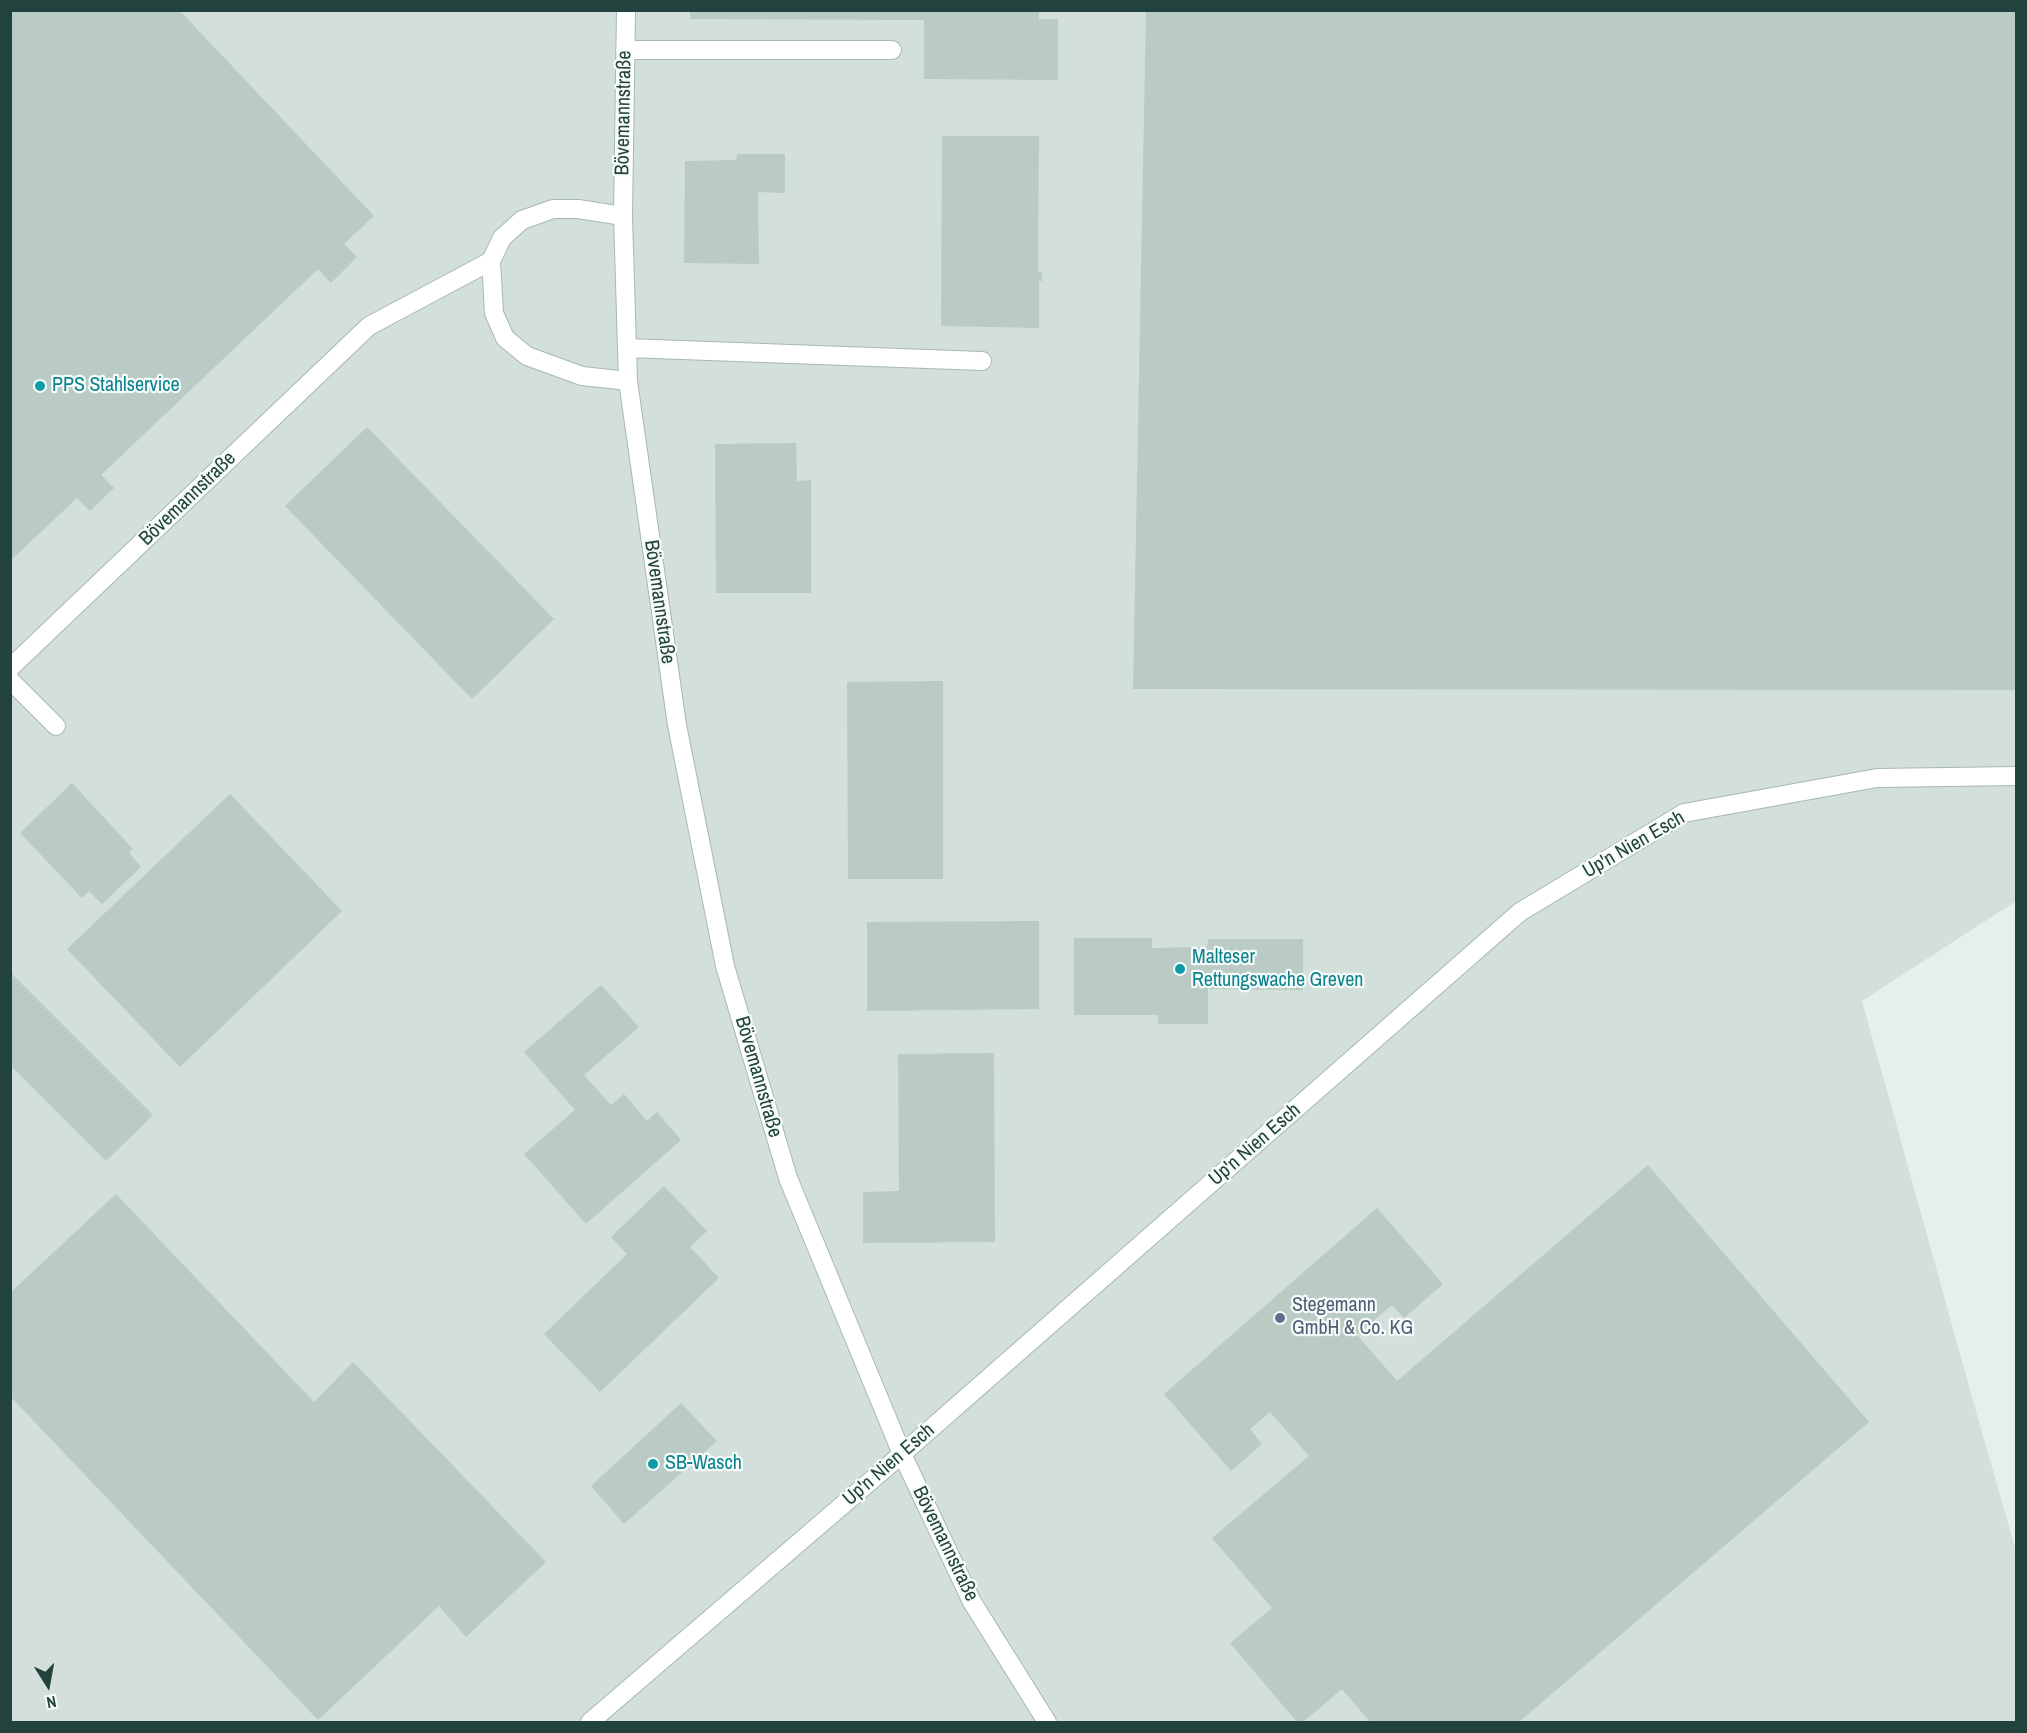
<!DOCTYPE html>
<html>
<head>
<meta charset="utf-8">
<style>
	body { margin:0 }
	#map { position:relative; width:2027px; height:1733px; overflow:hidden; background:#e5efec; font-family:"Archivo Narrow",sans-serif }
	canvas { display:block }
	.frame { position:absolute; inset:0; border:12px solid #22433d; pointer-events:none }
	.north { position:absolute; left:18px; top:1655px; width:60px; height:60px; -webkit-text-stroke:4px #f6fbf9; paint-order:stroke; rotate:169deg; font-size:16px; font-weight:700; line-height:24px; text-align:center; color:#22433d }
	.north::after { content:''; display:block; margin:auto; width:21px; height:27px; background:#22433d; clip-path:polygon(50% 0,100% 100%,50% 72%,0 100%) }
</style>
</head>
<body>
<div id="map">
<canvas width="2027" height="1733"></canvas>
<div class="frame"></div>
<div class="north">N</div>
</div>
<script>
const c = document.querySelector('canvas').getContext('2d');
c.lineJoin = 'round';
function fillPath(path, color) {
  c.fillStyle = color;
  c.fill(path, 'evenodd');
}
function toPath(rows) {
  const path = new Path2D();
  for (const r of rows) {
    path.moveTo(r[0], r[1]);
    for (let i = 2; i < r.length; i += 2) path.lineTo(r[i], r[i + 1]);
  }
  return path;
}
function strokePath(path, color, width, dash) {
  c.strokeStyle = color;
  c.lineWidth = width;
  c.lineCap = dash ? 'butt' : 'round';
  c.setLineDash(dash || []);
  c.stroke(path);
}
function drawText(font, color, halo, rows, align = 'center') {
  c.font = font + ' "Archivo Narrow",sans-serif';
  c.lineWidth = 4.5;
  c.setLineDash([]);
  c.textBaseline = 'middle';
  c.strokeStyle = halo;
  c.fillStyle = color;
  for (const [text, x, y, turn = 0] of rows) {
    c.save();
    c.translate(x, y);
    c.rotate((+turn || 0) * Math.PI / 180);
    c.textAlign = isNaN(turn) ? turn : align;
    if (halo) c.strokeText(text, 0, 0);
    c.fillText(text, 0, 0);
    c.restore();
  }
}
fillPath(toPath([
	[11,11,2016,11,2016,901,1862,1001,1975,1408,2016,1551,2016,1722,11,1722]
]), '#d3dfdb');
fillPath(toPath([
	[10,10,179,10,374,216,344,244,357,257,331,283,318,269,101,475,114,488,90,511,77,498,10,561],
	[690,10,1039,10,1039,19,1058,19,1058,80,924,79,924,20,690,19],
	[1146,10,2016,10,2016,690,1133,689],
	[942,136,1039,136,1038,272,1042,272,1042,281,1039,281,1039,328,941,326],
	[737,154,785,154,785,193,758,192,759,264,684,263,685,161,736,160],
	[367,427,554,619,472,699,285,506],
	[796,443,797,481,811,480,811,593,716,593,715,444],
	[943,681,943,879,848,879,847,682],
	[72,783,133,849,129,853,141,867,102,904,89,891,82,898,20,833],
	[230,794,342,911,180,1067,67,949],
	[1039,921,1039,1009,867,1011,867,922],
	[1074,938,1152,938,1152,948,1207,947,1208,939,1303,939,1303,990,1208,989,1208,1024,1158,1024,1158,1015,1074,1015],
	[10,972,153,1115,106,1161,10,1065],
	[601,985,639,1027,584,1075,611,1105,624,1094,647,1121,657,1112,681,1140,586,1224,524,1154,575,1110,524,1052],
	[994,1053,995,1242,863,1243,863,1192,899,1191,898,1054],
	[1648,1165,1869,1422,1519,1722,1370,1722,1342,1689,1303,1722,1297,1722,1230,1643,1272,1608,1212,1538,1309,1456,1270,1412,1250,1429,1262,1444,1231,1471,1164,1394,1377,1208,1443,1284,1404,1318,1392,1305,1357,1335,1397,1381],
	[664,1186,707,1231,690,1247,719,1278,600,1392,544,1334,627,1254,611,1237],
	[116,1194,314,1402,353,1362,546,1562,466,1637,439,1606,318,1720,10,1396,10,1293],
	[681,1403,717,1441,624,1524,591,1486]
]), '#bacac5');
const minor = toPath([
	[626,10,623,216,628,381,677,725,725,966,788,1178,902,1454,972,1602,1047,1722],
	[625,50,892,50],
	[623,216,578,209,553,209,522,220,502,238,491,261,494,313,505,338,527,356,582,376,628,381],
	[627,348,982,361],
	[10,668,369,326,491,261],
	[10,680,56,726],
	[590,1722,902,1454,1520,912,1684,813,1877,778,2016,776]
]);
strokePath(minor, '#a7b8b4', 20);
strokePath(minor, '#fff', 18);
for (const [x, y, r, color] of [
	[40,386,6,"#0f9aa8"],
	[1180,969,6,"#0f9aa8"],
	[1280,1318,6,"#5c6f8a"],
	[653,1464,6,"#0f9aa8"]
]) {
  const dot = new Path2D();
  dot.arc(x, y, r, 0, 2 * Math.PI);
  c.fillStyle = color;
  c.fill(dot);
  strokePath(dot, '#f6fbf9', 2);
}
drawText('20px', '#22433d', '#f6fbf9', [
	["Bövemannstraße",624,113,-89],
	["Bövemannstraße",188,499,-44],
	["Bövemannstraße",659,602,82],
	["Up'n Nien Esch",1634,845,-30],
	["Bövemannstraße",758,1077,74],
	["Up'n Nien Esch",1255,1145,-41],
	["Up'n Nien Esch",889,1465,-41],
	["Bövemannstraße",945,1544,64]
]);
drawText('20px', '#0d838f', '#f6fbf9', [
	["PPS Stahlservice",52,386],
	["Malteser",1192,958],
	["Rettungswache Greven",1192,981],
	["SB-Wasch",665,1464]
], 'left');
drawText('20px', '#4e5e75', '#f6fbf9', [
	["Stegemann",1292,1306],
	["GmbH & Co. KG",1292,1329]
], 'left');
</script>
</body>
</html>
